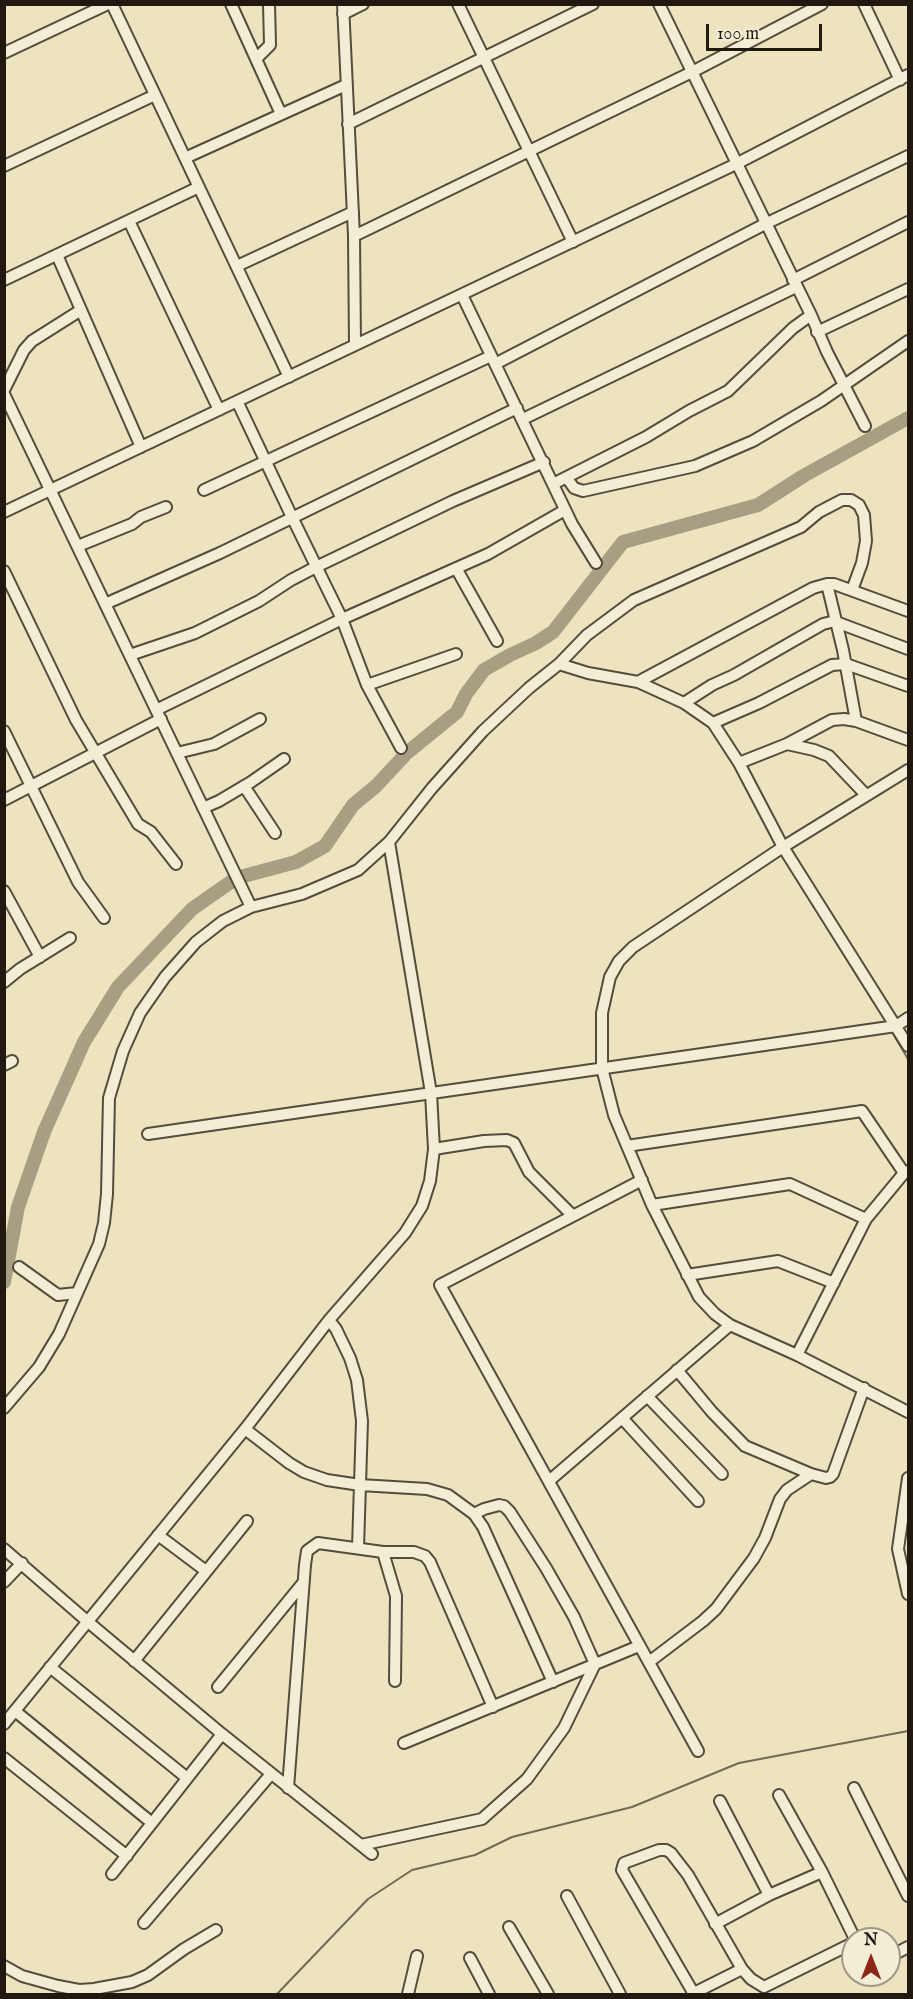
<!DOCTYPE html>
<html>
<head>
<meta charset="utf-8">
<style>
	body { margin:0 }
	#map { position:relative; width:913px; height:1999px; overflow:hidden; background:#eee3bf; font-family:"IM FELL English",serif }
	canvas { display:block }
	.frame { position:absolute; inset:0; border:6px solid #211910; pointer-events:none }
	.north { position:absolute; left:841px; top:1927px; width:60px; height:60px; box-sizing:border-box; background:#f4edd5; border:2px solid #a09886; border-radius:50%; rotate:0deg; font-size:16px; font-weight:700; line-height:24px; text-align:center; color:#211910 }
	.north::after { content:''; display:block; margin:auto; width:21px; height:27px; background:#8f2418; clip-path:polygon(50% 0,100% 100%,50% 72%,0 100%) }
	.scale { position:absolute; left:706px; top:24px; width:116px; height:27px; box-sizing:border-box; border:3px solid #211910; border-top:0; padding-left:8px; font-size:18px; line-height:21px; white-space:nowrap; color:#211910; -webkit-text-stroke:4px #f4edd5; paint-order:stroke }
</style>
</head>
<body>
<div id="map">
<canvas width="913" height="1999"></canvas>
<div class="frame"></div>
<div class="north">N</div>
<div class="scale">100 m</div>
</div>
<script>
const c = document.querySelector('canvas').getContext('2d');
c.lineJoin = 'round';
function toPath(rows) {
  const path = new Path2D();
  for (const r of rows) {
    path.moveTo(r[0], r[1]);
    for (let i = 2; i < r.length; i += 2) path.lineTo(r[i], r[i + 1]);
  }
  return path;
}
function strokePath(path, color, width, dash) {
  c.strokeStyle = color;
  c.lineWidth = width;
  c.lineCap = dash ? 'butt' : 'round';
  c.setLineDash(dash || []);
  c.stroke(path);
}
strokePath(toPath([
	[836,942,874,1003],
	[907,1025,908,1028],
	[892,1032,908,1059],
	[277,1994,368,1899,412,1870,475,1855,512,1837,632,1807,739,1763,908,1731]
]), '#726956', 2);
strokePath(toPath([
	[408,752,457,712,466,694,484,670,510,655,536,643,553,632,623,542,758,505,805,475,908,418],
	[240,877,296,862,325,846,353,805,376,786,404,756],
	[4,1282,18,1207,44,1132,84,1042,118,987,192,909,235,879]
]), '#a89e84', 14);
const minor = toPath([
	[112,4,289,377],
	[231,4,281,114],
	[343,4,354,236,355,345],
	[458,4,573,242],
	[659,4,811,315,827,352,865,426],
	[864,4,900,80],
	[343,14,363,4],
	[4,53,108,4],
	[256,59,270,45,269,4],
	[348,124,593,4],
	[185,158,346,85],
	[4,166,155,95],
	[129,221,219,410],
	[354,236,692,72,822,4],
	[57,255,141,447],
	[237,266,353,212],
	[4,280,199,187],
	[793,280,908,222],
	[462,295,572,524,596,563],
	[817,332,908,289],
	[495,364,765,224,908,156],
	[4,390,24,350,32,341,81,310],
	[4,394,251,907],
	[237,401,292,517,342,619,367,685,401,748],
	[523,419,796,287],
	[567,478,574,488,583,491,695,466,753,441,792,418,821,401,908,341],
	[553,484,646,437,689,411,728,391,793,328,811,315],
	[204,490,491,356],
	[4,512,736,164,908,75],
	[78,546,132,524,141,517,166,507],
	[456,568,497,641],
	[4,571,76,720,138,824,151,832,176,864],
	[827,584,843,650,856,721],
	[105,604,220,553,517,408],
	[130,655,195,633,259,601,291,580,316,567,453,501,544,462],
	[559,664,588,673,638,682,684,703,713,723,739,763,783,847,908,1046],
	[638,682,813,588,827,584,834,584,908,611],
	[367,685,456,654],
	[684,703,712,685,734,675,823,624,831,622,836,622,908,649],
	[156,710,342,619,488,554,565,510],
	[713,723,759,703,832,665,846,664,908,686],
	[4,731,78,882,104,918],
	[787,744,814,750,829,756,866,795],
	[177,753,214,744,260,719],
	[739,763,787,744,832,720,844,719,856,721,908,740],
	[908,770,783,847,633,947,619,961,610,977,602,1013,602,1068,614,1115,652,1205,699,1297,715,1314,730,1325,797,1355,908,1412],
	[244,786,275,833],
	[4,800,161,719],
	[203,808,219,801,251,782,284,759],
	[4,891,40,957],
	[4,982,20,969,70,938],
	[4,1065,12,1061],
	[148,1134,896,1026,908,1018],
	[627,1146,862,1111,904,1173],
	[434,1149,484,1141,507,1140,514,1143,529,1172,573,1216],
	[642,1180,440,1285,698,1751],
	[652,1205,790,1184,866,1219],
	[19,1267,58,1295,77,1293],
	[687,1275,778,1261,834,1283],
	[329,1320,336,1329,350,1358,357,1380,362,1421,358,1548],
	[797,1355,866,1219,904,1173,908,1171],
	[677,1370,712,1412,745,1446,811,1474,826,1478,830,1477,833,1474,864,1388],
	[647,1396,722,1474],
	[4,1408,39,1367,59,1334,99,1244,104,1223,107,1194,109,1098,123,1051,140,1013,165,977,196,942,223,921,251,907,302,894,358,870,389,842,432,788,483,731,529,688,559,664,587,635,634,600,801,527,819,512,842,500,851,500,859,505,864,515,866,541,862,563,852,590],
	[622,1418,698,1501],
	[245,1429,289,1463,304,1472,327,1480,360,1485,427,1489,448,1495,474,1514,483,1527,553,1682],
	[908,1478,898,1549,908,1594],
	[549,1481,730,1325],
	[158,1535,206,1571],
	[4,1549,87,1621,222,1734,372,1854],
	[383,1552,396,1596,395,1681],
	[4,1582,22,1563],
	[134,1661,247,1521],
	[649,1662,703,1621,716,1609,754,1558,765,1538,780,1499,787,1490,811,1474],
	[50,1667,187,1778],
	[218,1687,303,1583],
	[15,1711,152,1823],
	[4,1724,245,1429,329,1320,405,1233,422,1206,430,1181,434,1149,431,1093,389,842],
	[404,1743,639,1646],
	[4,1758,127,1856],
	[288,1788,305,1565,307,1551,318,1543,383,1552,414,1552,425,1556,430,1562,493,1707],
	[854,1788,908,1896],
	[779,1795,822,1872,855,1939],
	[720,1801,769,1895],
	[361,1845,482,1819,527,1779,564,1728,595,1664,574,1617,546,1568,510,1512,504,1506,499,1505,484,1509,474,1514],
	[112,1874,222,1734],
	[567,1896,620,1994],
	[144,1923,271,1774],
	[715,1924,769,1895,822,1872],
	[509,1927,548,1994],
	[889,1957,908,1947],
	[470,1958,489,1994],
	[4,1966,22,1976,58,1986,79,1990,94,1989,132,1982,148,1975,184,1949,216,1930],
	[764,1987,853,1943],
	[408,1994,417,1956],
	[692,1994,742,1969],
	[694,1994,622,1870,624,1863,659,1850,666,1850,671,1853,688,1875,742,1969,751,1979,764,1987]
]);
strokePath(minor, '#544c3c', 14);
strokePath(minor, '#f4edd5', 10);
</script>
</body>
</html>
